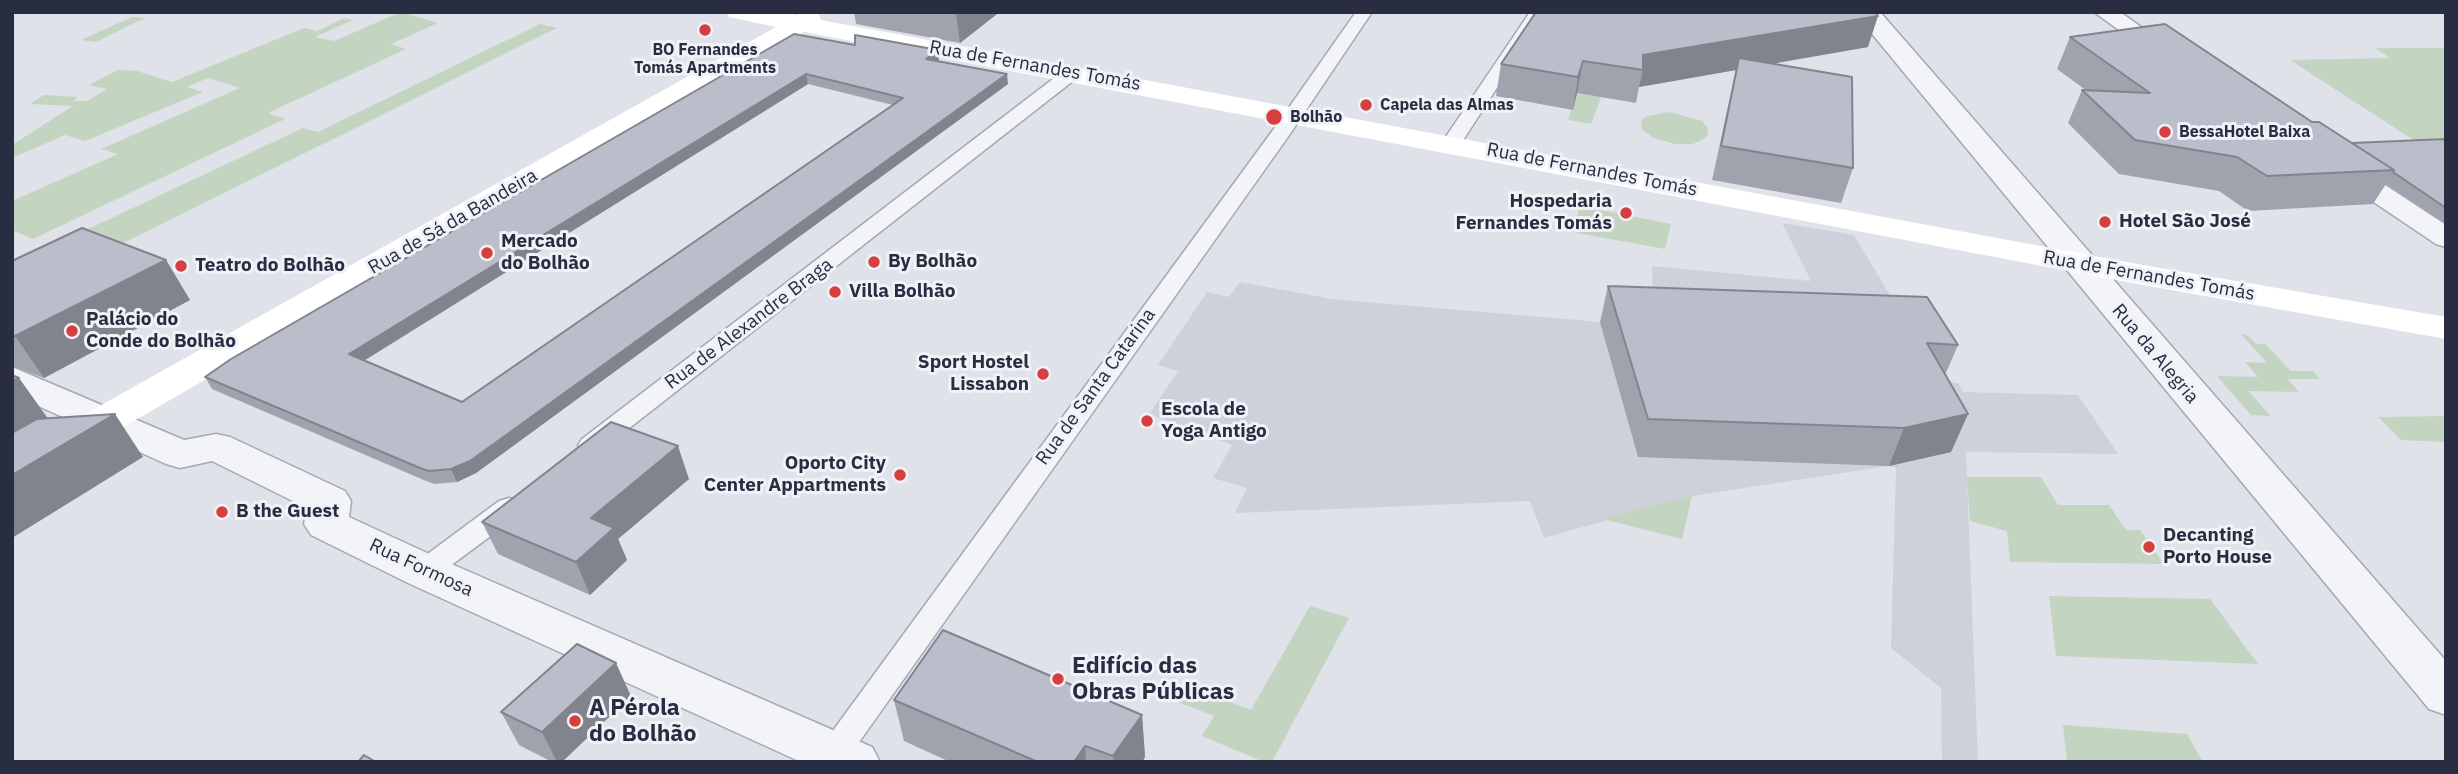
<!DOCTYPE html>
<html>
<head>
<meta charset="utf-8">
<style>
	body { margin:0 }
	#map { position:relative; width:2458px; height:774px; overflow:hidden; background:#e0e2ea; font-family:"IBM Plex Sans",sans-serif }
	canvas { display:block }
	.frame { position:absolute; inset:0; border:14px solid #282d42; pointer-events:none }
</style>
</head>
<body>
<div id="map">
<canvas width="2458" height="774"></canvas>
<div class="frame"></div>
</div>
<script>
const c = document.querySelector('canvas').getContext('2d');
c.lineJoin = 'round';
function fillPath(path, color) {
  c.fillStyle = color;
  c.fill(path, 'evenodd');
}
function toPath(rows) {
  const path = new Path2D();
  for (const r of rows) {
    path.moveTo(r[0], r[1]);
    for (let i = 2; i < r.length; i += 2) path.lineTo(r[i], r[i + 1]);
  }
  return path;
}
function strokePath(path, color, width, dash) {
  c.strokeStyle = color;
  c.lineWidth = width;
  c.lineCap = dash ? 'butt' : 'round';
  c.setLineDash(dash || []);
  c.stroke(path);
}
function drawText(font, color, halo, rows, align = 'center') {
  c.font = font + ' "IBM Plex Sans",sans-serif';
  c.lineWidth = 6;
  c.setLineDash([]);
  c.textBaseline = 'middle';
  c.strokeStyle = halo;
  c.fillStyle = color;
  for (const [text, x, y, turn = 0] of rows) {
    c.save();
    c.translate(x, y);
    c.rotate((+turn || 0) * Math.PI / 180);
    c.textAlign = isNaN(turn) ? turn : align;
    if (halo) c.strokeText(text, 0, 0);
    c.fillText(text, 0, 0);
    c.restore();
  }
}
fillPath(toPath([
	[1782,223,1854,235,1942,382,1958,383,1963,392,2078,395,2118,454,1966,452,1978,762,1942,762,1941,688,1891,648,1896,468,1889,466,1692,496,1544,538,1530,501,1235,513,1247,488,1213,478,1232,445,1149,414,1178,371,1158,365,1207,292,1229,297,1240,282,1332,299,1600,322,1654,324,1652,266,1811,281]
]), '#ced1dc');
fillPath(toPath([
	[401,12,438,23,391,44,406,49,268,113,285,119,33,239,12,230,12,201,118,154,101,149,240,88,208,78,187,87,203,92,85,141,65,135,12,158,12,145,73,106,30,104,44,95,78,97,73,101,87,101,107,89,89,85,118,70,137,71,172,82,304,28,317,31,345,18,353,20,315,37,334,41],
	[132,17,145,18,96,42,81,40],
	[540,24,557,28,83,263,52,246,303,128,318,132],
	[2375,48,2446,48,2446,149,2429,150,2290,60,2390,58],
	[1577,93,1601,97,1591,124,1568,120],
	[1670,112,1702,121,1708,128,1707,137,1693,144,1675,144,1654,138,1642,130,1641,121,1647,116],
	[1580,206,1671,224,1665,249,1572,232],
	[2241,334,2247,335,2256,344,2265,344,2291,371,2313,371,2320,379,2288,379,2299,392,2248,391,2271,416,2251,415,2217,376,2258,377,2245,362,2267,363],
	[2446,416,2446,442,2401,440,2378,417],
	[1967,477,2041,477,2058,505,2109,505,2126,530,2140,530,2164,564,2010,562,2007,531,1970,521],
	[1692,496,1682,539,1603,519,1633,510],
	[2049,596,2210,599,2258,664,2056,656],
	[1310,606,1349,618,1272,762,1264,762,1202,736,1214,716,1178,702,1187,686,1251,710],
	[2063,725,2187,734,2203,762,2067,762]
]), '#c3d4c1');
const pedestrian = toPath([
	[1356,12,1372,12,1290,134,845,762,810,762,1276,126,1356,12],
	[1530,12,1546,12,1458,148,1444,148,1441,144,1530,12],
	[1072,68,1081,73,1078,77,600,451,591,454,582,451,578,445,582,439,1066,69,1072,68],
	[509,498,519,501,523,508,519,515,434,578,424,582,414,578,410,571,414,564,499,501,509,498]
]);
const minor = toPath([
	[2094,12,2120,12,2179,54,2175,59,2159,59,2094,12],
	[2344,162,2353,164,2446,225,2446,247,2436,244,2335,176,2331,170,2335,164,2344,162]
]);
const tertiary = toPath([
	[1854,12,1880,12,2446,661,2446,715,2429,709,1854,12],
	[12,367,184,440,216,434,230,437,345,491,351,501,349,517,440,559,872,747,880,762,801,762,408,583,311,535,304,524,307,508,212,461,180,468,166,464,12,394,12,367]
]);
strokePath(pedestrian, '#a5a8b4', 3);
strokePath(minor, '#a5a8b4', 3);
strokePath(tertiary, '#a5a8b4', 3);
fillPath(pedestrian, '#f3f4f8');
fillPath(minor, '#f3f4f8');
fillPath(tertiary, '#f3f4f8');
fillPath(toPath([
	[726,12,780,12,796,15,802,12,818,12,821,20,2143,265,2446,317,2446,339,2143,285,804,32,27,483,12,487,12,455,776,27,729,17,726,12]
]), '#fff');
fillPath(toPath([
	[854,12,997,12,997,14,960,43,856,24],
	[794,34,939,60,938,61,1008,84,476,473,457,482,435,484,426,481,212,389,205,377],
	[808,84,893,105,462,402,364,361],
	[2070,37,2312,122,2352,143,2446,139,2446,224,2386,184,2373,204,2248,211,2219,191,2119,174,2068,123,2082,90,2087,91,2057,69],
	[1868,47,1772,63,1853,168,1841,203,1712,180,1736,70,1639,87,1636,103,1577,93,1573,110,1496,96,1501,64],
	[166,260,190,300,44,378,12,366,12,261],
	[1608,286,1958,345,1945,375,1968,414,1951,452,1889,466,1638,457,1600,322],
	[689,479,618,539,627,560,590,595,498,554,482,522],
	[631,696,562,762,552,762,519,745,501,712],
	[894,700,1142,715,1145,757,1142,762,950,762,904,741]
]), '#a0a3ae');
fillPath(toPath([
	[956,12,997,12,997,14,960,43],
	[1878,16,1868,47,1737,70,1739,58,1736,70,1639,87,1643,70,1643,55],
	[938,50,939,60,928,69,926,59],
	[1583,61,1577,93,1573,110,1578,77],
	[806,74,808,84,355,366,349,354],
	[1007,74,1008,84,476,473,457,482,451,469],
	[166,260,190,300,44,378,15,336],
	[19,378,49,420,12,440,12,381],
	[115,414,143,457,12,538,12,475],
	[1968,414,1951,452,1889,466,1904,428],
	[678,446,689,479,618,539,627,560,590,595,576,562,591,518],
	[616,663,631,696,562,762,557,762,542,732],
	[1142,715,1145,757,1142,762,1114,762,1113,756],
	[1085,746,1086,762,1074,762]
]), '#82848d');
const building = toPath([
	[1536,12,1875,12,1878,16,1643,55,1643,70,1583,61,1578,77,1501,64,1536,12],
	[2165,24,2312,122,2319,122,2394,170,2267,176,2237,157,2135,140,2082,90,2150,93,2070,37,2165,24],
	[794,34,855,45,855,35,938,50,926,59,1007,74,470,461,451,469,429,471,420,468,205,377,231,359,794,34],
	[806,74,903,98,462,402,349,354,806,74],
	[1739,58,1852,77,1853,168,1721,146,1739,58],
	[2446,139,2446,208,2393,172,2394,170,2352,143,2446,139],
	[82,228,166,260,15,336,12,335,12,261,82,228],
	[1608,286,1927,297,1958,345,1927,343,1968,414,1904,428,1648,419,1608,286],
	[12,375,19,378,12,381,12,375],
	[115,414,12,475,12,433,37,419,115,414],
	[611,422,678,446,591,518,614,528,576,562,482,522,611,422],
	[943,630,1142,715,1113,756,1085,746,1074,762,1038,762,894,700,943,630],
	[577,644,616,663,542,732,501,712,577,644],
	[364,755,376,762,358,762,364,755]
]);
fillPath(building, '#babdca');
strokePath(building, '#82848d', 2);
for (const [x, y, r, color] of [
	[705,30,7,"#d53f3f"],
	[1366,105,7,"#d53f3f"],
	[1274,117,9,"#d53f3f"],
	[2165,132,7,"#d53f3f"],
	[1626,213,7,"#d53f3f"],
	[2105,222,7,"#d53f3f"],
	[487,253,7,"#d53f3f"],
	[874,262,7,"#d53f3f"],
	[181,266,7,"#d53f3f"],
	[835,292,7,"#d53f3f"],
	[72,331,7,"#d53f3f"],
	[1043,374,7,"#d53f3f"],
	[1147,421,7,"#d53f3f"],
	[900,475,7,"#d53f3f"],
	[222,512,7,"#d53f3f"],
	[2149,547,7,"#d53f3f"],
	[1058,679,7,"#d53f3f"],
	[575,721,7,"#d53f3f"]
]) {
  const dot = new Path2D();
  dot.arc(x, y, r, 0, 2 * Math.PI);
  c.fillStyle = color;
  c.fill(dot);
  strokePath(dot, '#f0f2f7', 2.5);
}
drawText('bold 16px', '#282d42', '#f0f2f7', [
	["BO Fernandes",705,50,"center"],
	["Tomás Apartments",705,68,"center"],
	["Capela das Almas",1380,105],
	["Bolhão",1290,117],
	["BessaHotel Baixa",2179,132]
], 'left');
drawText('19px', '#282d42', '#f0f2f7', [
	["Rua de Fernandes Tomás",1035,66,10],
	["Rua de Fernandes Tomás",1592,170,11],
	["Rua de Sá da Bandeira",453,222,-30],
	["Rua de Fernandes Tomás",2149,276,10],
	["Rua de Alexandre Braga",749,324,-37],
	["Rua da Alegria",2155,354,50],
	["Rua de Santa Catarina",1096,387,-54],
	["Rua Formosa",421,568,25]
]);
drawText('bold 19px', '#282d42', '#f0f2f7', [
	["Hospedaria",1612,202,"right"],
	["Fernandes Tomás",1612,224,"right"],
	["Hotel São José",2119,222],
	["Mercado",501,242],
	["do Bolhão",501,264],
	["By Bolhão",888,262],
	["Teatro do Bolhão",195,266],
	["Villa Bolhão",849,292],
	["Palácio do",86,320],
	["Conde do Bolhão",86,342],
	["Sport Hostel",1029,363,"right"],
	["Lissabon",1029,385,"right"],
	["Escola de",1161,410],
	["Yoga Antigo",1161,432],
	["Oporto City",886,464,"right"],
	["Center Appartments",886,486,"right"],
	["B the Guest",236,512],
	["Decanting",2163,536],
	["Porto House",2163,558]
], 'left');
drawText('bold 23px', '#282d42', '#f0f2f7', [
	["Edifício das",1072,666],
	["Obras Públicas",1072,692],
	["A Pérola",589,708],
	["do Bolhão",589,734]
], 'left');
</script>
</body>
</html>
